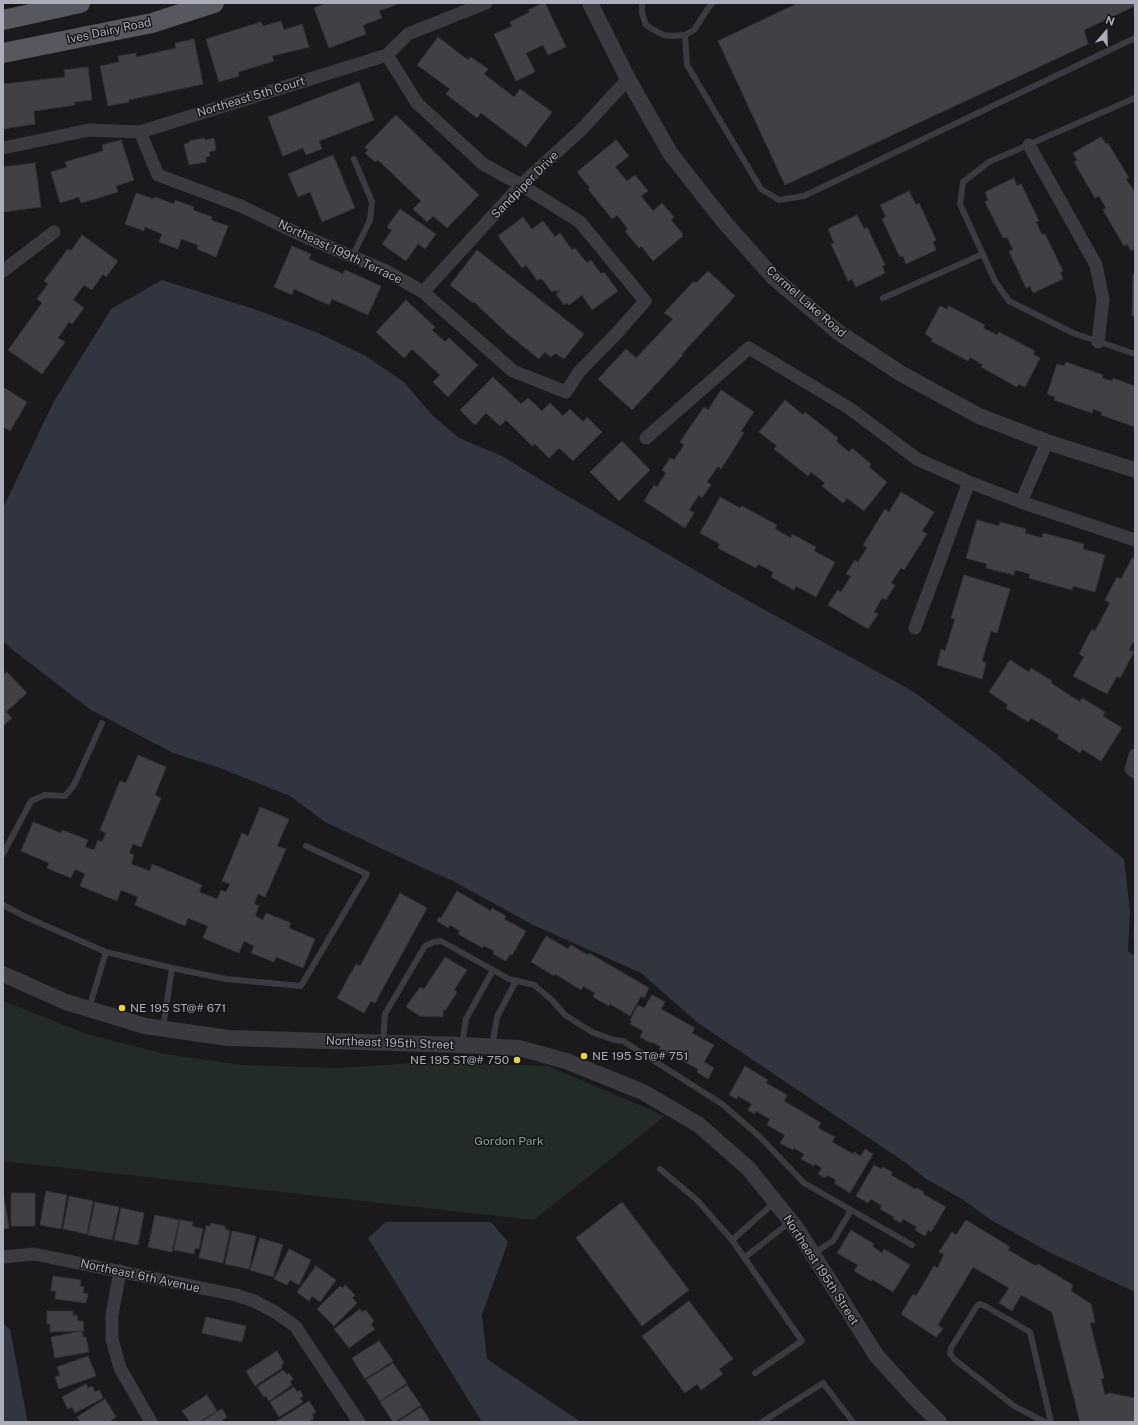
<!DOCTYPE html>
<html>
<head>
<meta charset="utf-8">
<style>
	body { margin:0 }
	#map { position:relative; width:1138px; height:1425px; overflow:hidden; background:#1a191b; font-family:"Public Sans",sans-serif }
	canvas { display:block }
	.frame { position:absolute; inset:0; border:4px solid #acaeba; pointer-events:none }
	.north { position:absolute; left:1086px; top:12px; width:40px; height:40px; -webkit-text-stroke:3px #151416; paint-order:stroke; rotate:20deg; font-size:11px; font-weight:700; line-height:16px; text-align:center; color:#acaeba }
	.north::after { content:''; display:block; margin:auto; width:14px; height:18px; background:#acaeba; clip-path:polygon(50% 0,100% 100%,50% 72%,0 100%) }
</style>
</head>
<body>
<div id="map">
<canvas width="1138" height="1425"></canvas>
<div class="frame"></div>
<div class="north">N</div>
</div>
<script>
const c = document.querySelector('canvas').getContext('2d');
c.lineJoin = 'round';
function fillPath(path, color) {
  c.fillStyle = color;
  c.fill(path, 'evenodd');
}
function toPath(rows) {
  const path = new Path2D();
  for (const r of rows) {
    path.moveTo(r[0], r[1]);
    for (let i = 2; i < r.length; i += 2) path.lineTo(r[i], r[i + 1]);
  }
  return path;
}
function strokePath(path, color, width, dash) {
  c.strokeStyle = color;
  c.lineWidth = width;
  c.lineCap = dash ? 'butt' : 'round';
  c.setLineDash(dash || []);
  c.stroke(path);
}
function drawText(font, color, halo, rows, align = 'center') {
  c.font = font + ' "Public Sans",sans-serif';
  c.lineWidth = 3;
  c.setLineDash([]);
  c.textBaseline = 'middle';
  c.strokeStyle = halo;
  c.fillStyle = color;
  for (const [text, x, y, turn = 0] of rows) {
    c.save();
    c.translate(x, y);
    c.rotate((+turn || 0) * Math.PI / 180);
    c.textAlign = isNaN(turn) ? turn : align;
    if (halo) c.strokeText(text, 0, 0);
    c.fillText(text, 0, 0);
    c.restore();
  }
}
fillPath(toPath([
	[3,1001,87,1034,165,1054,243,1065,337,1068,430,1062,548,1066,665,1116,534,1220,3,1161]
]), '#232b26');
fillPath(toPath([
	[162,280,254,309,316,332,364,355,404,382,432,415,459,438,502,456,564,494,736,594,914,692,989,748,1124,859,1130,911,1128,951,1135,957,1135,1292,1051,1253,991,1220,962,1199,926,1179,906,1163,698,1023,641,973,533,925,455,882,423,868,325,822,290,796,220,768,173,753,91,710,14,651,3,641,3,508,53,403,111,309],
	[386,1222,491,1222,508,1242,482,1315,487,1359,581,1422,482,1422,368,1238],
	[3,1324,10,1329,27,1419,29,1422,3,1422]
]), '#30353f');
const building = toPath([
	[326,3,397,3,398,4,379,11,382,18,363,25,366,34,329,48,314,8,326,3],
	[543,3,545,3,566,47,548,55,543,45,526,53,535,72,516,81,494,34,512,26,510,22,530,12,528,10,543,3],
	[798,3,1135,3,1135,6,1084,30,1088,44,785,185,718,41,798,3],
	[281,21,284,30,302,24,309,47,272,56,274,61,238,72,239,76,219,82,206,39,261,22,263,26,281,21],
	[438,37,468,60,471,57,488,69,484,74,514,97,520,89,552,112,526,147,481,113,477,118,446,94,450,89,417,65,438,37],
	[194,39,203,84,129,100,129,102,108,106,100,66,119,62,118,56,136,53,136,57,176,48,175,43,194,39],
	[88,67,92,100,74,102,75,105,34,111,35,124,3,129,3,84,65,77,64,70,88,67],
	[359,82,374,120,319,141,322,149,306,155,303,148,283,156,268,117,359,82],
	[396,115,479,195,447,228,433,216,427,222,413,209,421,201,378,160,375,162,365,153,368,150,365,147,396,115],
	[1101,137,1106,144,1108,143,1129,178,1126,179,1134,191,1135,191,1135,248,1131,251,1127,244,1124,246,1103,210,1106,208,1099,196,1095,198,1074,162,1077,160,1073,153,1101,137],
	[204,138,205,140,214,138,216,150,209,152,210,156,206,157,206,162,189,165,184,144,189,143,189,141,204,138],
	[121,140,134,180,116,186,118,192,81,203,79,197,60,203,51,172,67,167,65,162,103,151,102,145,121,140],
	[616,140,629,156,615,167,627,181,635,175,648,191,641,196,653,211,662,203,674,217,671,220,683,234,682,235,683,236,653,261,641,246,639,248,625,231,628,229,617,215,612,219,588,189,590,188,577,172,616,140],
	[333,155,355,208,322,222,310,192,298,197,288,174,333,155],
	[35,163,41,207,3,212,3,167,35,163],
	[1014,178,1017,186,1021,184,1039,221,1036,222,1042,235,1045,234,1063,271,1060,272,1063,279,1033,293,1030,286,1026,288,1009,251,1013,250,1007,237,1003,238,985,202,988,200,985,192,1014,178],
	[909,191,916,205,919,203,936,240,933,242,936,250,906,264,903,256,900,257,882,219,886,217,880,205,909,191],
	[136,193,154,199,155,197,174,204,175,200,194,207,193,210,212,217,211,220,228,226,216,257,197,249,198,245,181,239,178,249,159,242,162,234,145,227,144,231,125,224,136,193],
	[400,209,436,234,425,249,418,244,406,261,382,244,392,230,387,227,400,209],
	[857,215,864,229,867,227,885,265,882,266,885,273,856,287,852,279,848,281,831,244,834,243,828,229,857,215],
	[523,217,532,229,543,221,555,237,560,233,572,250,575,248,587,263,591,260,601,274,604,272,618,291,592,310,582,295,569,305,567,303,564,305,556,294,560,291,559,290,556,292,555,290,552,292,542,279,537,280,526,265,522,268,498,236,523,217],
	[82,235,118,261,106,277,103,274,92,290,84,285,73,300,84,308,72,324,69,322,58,338,65,342,42,374,8,350,42,303,37,299,48,284,44,281,68,249,71,251,82,235],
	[292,246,311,254,309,259,343,274,345,270,381,286,368,315,332,299,329,305,294,289,292,295,274,287,292,246],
	[477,250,584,334,564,359,555,353,551,357,545,352,539,359,509,335,474,302,473,303,450,285,477,250],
	[708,271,735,296,682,354,683,355,632,410,598,379,626,349,636,358,673,319,664,313,694,281,696,283,708,271],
	[1133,275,1135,275,1135,316,1132,316,1133,275],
	[406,300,435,327,432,330,445,342,449,338,478,365,448,397,433,382,440,375,412,349,404,358,376,332,406,300],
	[940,306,947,309,949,306,985,325,983,328,997,335,999,332,1035,351,1033,354,1040,358,1025,387,1018,384,1017,387,981,367,983,365,970,357,968,361,931,341,933,339,925,334,940,306],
	[1066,362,1103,375,1102,378,1112,381,1113,378,1135,386,1135,427,1101,415,1102,412,1093,409,1092,413,1054,400,1055,397,1047,394,1057,364,1064,366,1066,362],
	[493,377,521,404,528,398,542,411,550,403,563,416,570,409,583,422,587,417,602,432,573,461,559,448,549,458,535,444,532,446,506,420,500,426,486,413,475,425,460,410,493,377],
	[3,387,27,402,10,431,3,427,3,387],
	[721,390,754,412,741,431,744,433,721,469,718,466,707,482,711,485,702,498,699,495,689,510,694,513,685,528,644,501,654,485,657,487,666,473,662,470,670,458,674,460,684,445,680,442,704,407,708,410,721,390],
	[785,400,803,415,805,412,838,438,836,441,849,452,852,448,871,464,869,467,887,482,864,511,847,498,843,503,822,486,825,483,811,472,808,476,774,449,777,446,759,432,785,400],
	[622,441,650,470,619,501,590,472,622,441],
	[901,492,934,512,922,531,927,534,904,570,901,568,891,583,895,585,886,600,882,598,874,612,878,614,868,629,828,605,838,590,841,592,851,576,846,574,855,560,858,562,867,548,863,545,885,509,889,512,901,492],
	[720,497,740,508,742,506,777,525,775,529,791,538,792,534,816,547,814,551,835,562,816,597,796,586,794,590,771,577,773,572,758,564,756,568,718,548,720,544,700,533,720,497],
	[977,520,999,526,1000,522,1026,529,1025,533,1042,538,1043,533,1084,544,1083,549,1105,555,1095,592,1073,586,1072,590,1029,578,1030,574,1015,570,1014,575,986,568,987,564,966,558,977,520],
	[1132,558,1135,559,1135,639,1129,650,1134,652,1120,678,1117,676,1107,694,1073,676,1084,657,1079,654,1092,629,1095,631,1110,603,1105,600,1117,577,1121,579,1132,558],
	[964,575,1010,589,997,633,991,631,982,661,986,663,982,679,937,665,941,649,945,651,955,619,951,618,964,575],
	[1010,660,1029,672,1031,668,1052,681,1051,683,1080,702,1082,698,1105,712,1103,716,1122,728,1101,761,1082,749,1080,753,1057,738,1059,735,1031,718,1028,722,1006,708,1008,705,989,692,1010,660],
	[7,672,27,693,6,712,12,718,3,726,3,675,7,672],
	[138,755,166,767,155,795,161,798,141,847,133,844,129,853,134,855,131,864,150,871,152,864,202,885,199,892,217,899,221,890,226,892,230,884,222,881,242,833,248,836,260,807,289,819,277,846,286,849,265,897,258,894,254,904,259,906,255,916,263,920,266,913,291,923,289,928,315,939,303,968,276,957,274,962,251,953,254,946,244,941,239,953,203,938,208,926,188,918,185,926,135,905,138,897,121,890,117,901,80,886,85,874,75,869,71,878,47,868,49,863,21,851,33,822,61,833,62,830,88,840,85,847,94,850,98,840,102,842,106,833,100,830,120,781,126,783,138,755],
	[457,891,491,911,492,908,506,916,504,919,526,931,512,955,510,954,506,961,493,954,494,951,484,946,483,948,458,934,460,931,450,925,448,928,437,921,439,917,441,918,457,891],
	[400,893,427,908,375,1003,371,1001,364,1013,337,998,356,964,360,966,400,893],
	[546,936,568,949,571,945,588,955,589,953,649,988,644,998,641,996,630,1016,610,1004,609,1006,593,997,595,993,583,986,581,990,555,974,554,976,531,962,546,936],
	[445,957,467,970,454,990,457,992,445,1011,443,1009,443,1017,420,1016,406,1007,420,987,424,989,445,957],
	[652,995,665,1002,661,1009,695,1028,692,1033,714,1045,704,1062,714,1068,708,1079,697,1072,698,1069,676,1057,675,1058,659,1049,661,1047,652,1042,651,1043,640,1037,643,1031,630,1024,632,1021,630,1020,638,1005,644,1008,652,995],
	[745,1066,768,1080,766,1083,787,1095,784,1101,821,1123,818,1128,835,1137,832,1142,853,1154,854,1152,861,1156,865,1149,873,1154,850,1193,834,1183,836,1180,827,1175,825,1178,818,1174,822,1168,815,1164,814,1166,801,1159,804,1154,794,1148,793,1150,780,1143,785,1135,767,1125,770,1119,756,1111,755,1114,748,1110,752,1104,738,1096,737,1099,729,1095,745,1066],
	[874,1165,882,1169,883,1167,892,1172,891,1175,915,1189,917,1188,924,1192,923,1194,946,1207,931,1232,928,1230,925,1236,915,1230,917,1227,903,1219,901,1223,893,1219,894,1217,880,1209,882,1206,871,1199,868,1203,856,1196,874,1165],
	[3,1191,9,1228,3,1229,3,1191],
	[46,1191,67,1195,61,1229,40,1225,46,1191],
	[11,1193,35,1193,35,1226,11,1226,11,1193],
	[69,1196,93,1201,87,1234,63,1229,69,1196],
	[95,1202,119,1207,112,1240,88,1235,95,1202],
	[622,1202,689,1290,642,1326,576,1238,622,1202],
	[121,1208,144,1213,138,1245,114,1240,121,1208],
	[155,1215,179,1220,172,1252,148,1247,155,1215],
	[180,1220,193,1222,192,1226,203,1229,199,1249,195,1248,194,1254,174,1250,180,1220],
	[966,1220,1010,1247,1008,1250,1036,1266,1038,1264,1073,1285,1071,1291,1091,1304,1095,1322,1090,1323,1104,1378,1101,1379,1105,1395,1109,1393,1135,1398,1135,1422,1080,1422,1052,1312,1021,1295,1012,1311,999,1303,1009,1288,973,1267,938,1325,943,1329,936,1337,901,1314,913,1294,916,1296,934,1266,938,1268,944,1254,939,1252,952,1232,956,1235,966,1220],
	[211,1223,225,1226,225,1229,230,1231,223,1263,199,1258,206,1226,211,1226,211,1223],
	[851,1230,874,1244,872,1246,882,1253,884,1249,910,1265,893,1292,872,1279,871,1281,854,1271,858,1265,837,1253,851,1230],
	[232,1231,256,1236,249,1269,225,1264,232,1231],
	[260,1238,283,1245,273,1277,250,1270,260,1238],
	[289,1249,311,1260,299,1285,290,1280,287,1285,274,1279,289,1249],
	[316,1266,336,1280,320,1302,312,1296,309,1301,297,1292,316,1266],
	[53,1276,81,1280,80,1286,84,1287,83,1293,88,1294,86,1303,55,1299,56,1291,51,1291,53,1276],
	[345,1285,355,1295,352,1298,357,1303,334,1326,317,1309,340,1286,342,1288,345,1285],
	[689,1301,733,1359,719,1369,723,1374,701,1390,697,1384,685,1393,642,1336,689,1301],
	[360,1309,362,1312,366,1310,374,1321,371,1324,375,1329,349,1348,334,1329,360,1309],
	[47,1311,73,1311,73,1316,77,1315,78,1321,83,1321,84,1331,50,1332,50,1324,47,1324,47,1311],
	[206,1317,246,1326,242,1342,202,1333,206,1317],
	[82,1331,83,1337,86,1337,89,1352,55,1358,51,1337,82,1331],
	[379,1341,393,1361,365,1379,352,1358,379,1341],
	[277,1351,284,1363,281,1365,282,1368,255,1386,246,1371,277,1351],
	[88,1356,96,1376,59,1389,55,1377,60,1375,57,1367,88,1356],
	[393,1363,407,1383,380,1401,366,1380,393,1363],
	[283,1370,287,1375,289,1373,293,1379,290,1381,292,1385,269,1401,266,1396,264,1397,257,1387,283,1370],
	[86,1384,88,1388,92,1386,95,1392,99,1390,103,1398,75,1413,72,1407,68,1409,62,1397,86,1384],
	[407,1385,421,1405,395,1422,393,1422,380,1402,407,1385],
	[294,1387,297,1392,300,1390,303,1396,300,1398,303,1402,279,1417,270,1402,294,1387],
	[207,1395,217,1411,199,1422,190,1422,182,1411,207,1395],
	[105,1399,116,1417,109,1422,80,1422,77,1417,105,1399],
	[309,1401,316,1412,312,1415,314,1418,308,1422,278,1422,277,1421,309,1401],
	[421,1407,431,1422,398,1422,421,1407],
	[222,1409,227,1417,222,1420,224,1422,201,1422,222,1409]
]);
fillPath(building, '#414145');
strokePath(building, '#343337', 1);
strokePath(toPath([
	[642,3,642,13,646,25,654,30,664,35,673,36,685,35,694,30,709,7,713,3],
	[685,35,687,65,761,189,779,200,804,196,1135,38],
	[1135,98,989,162,963,182,960,204,995,281,1009,301,1073,333,1135,354],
	[352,257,370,220,372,202,354,159],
	[883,298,983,254],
	[3,854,31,801,45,795,65,796,74,785,102,723],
	[3,905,28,918,106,952,172,968,226,979,301,986,367,874,306,846],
	[89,1008,106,952],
	[163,1028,172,968],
	[383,1042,385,1014,425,946,434,942,441,941,509,979,534,985,552,1000,565,1015,592,1032,614,1040,623,1041,722,1104,759,1136,804,1183,912,1245],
	[462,1044,466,1019,493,970],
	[492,1047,497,1017,516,981],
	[660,1169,697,1200,732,1240,802,1341,755,1373],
	[732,1240,774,1203],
	[814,1253,833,1241,851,1210],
	[744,1258,790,1222],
	[762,1422,823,1383,853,1422],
	[1045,1422,1014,1406,954,1359,950,1354,951,1348,977,1306,980,1304,985,1306,1030,1332,1051,1422]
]), '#3b3a40', 6);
strokePath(toPath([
	[140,132,158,175,241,206,299,234,386,271,423,292,513,371,566,392,579,372,618,332,645,301,580,222,521,185,483,164,417,103,387,55],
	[1029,145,1096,265,1103,299,1098,342],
	[3,148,89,130,140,132,387,55,408,34,486,3],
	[3,271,54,232],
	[423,292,521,185,581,130,628,79],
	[646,438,749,348,849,408,917,459,969,482,1021,502,1135,540],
	[1021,502,1047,442],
	[915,628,969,482],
	[1135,755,1131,769,1135,772],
	[3,1257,34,1254,236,1295,254,1301,275,1312,295,1326,359,1422],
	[120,1271,112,1315,112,1339,120,1368,151,1422]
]), '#3b3a40', 13);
strokePath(toPath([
	[590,3,628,79,670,153,725,223,774,278,838,332,900,373,979,416,1047,442,1135,470],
	[3,974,66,1002,145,1026,228,1038,462,1045,519,1048,566,1061,643,1092,699,1125,748,1168,797,1229,876,1355,911,1394,939,1422]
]), '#3b3a40', 16);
strokePath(toPath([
	[3,20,80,3],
	[3,53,152,23,214,3]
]), '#57575f', 20);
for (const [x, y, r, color] of [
	[122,1008,4,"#ebd442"],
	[584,1056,4,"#ebd442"],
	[517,1060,4,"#ebd442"]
]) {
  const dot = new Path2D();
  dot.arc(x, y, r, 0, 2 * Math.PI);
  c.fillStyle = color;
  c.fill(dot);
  strokePath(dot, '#151416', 1.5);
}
drawText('12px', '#acaeba', '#151416', [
	["Ives Dairy Road",109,31,-12],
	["Northeast 5th Court",251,97,-17],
	["Sandpiper Drive",525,185,-45],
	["Northeast 199th Terrace",340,252,25],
	["Carmel Lake Road",806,302,41],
	["Northeast 195th Street",390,1043,2],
	["Northeast 195th Street",821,1270,57],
	["Northeast 6th Avenue",140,1276,12]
]);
drawText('12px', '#acaeba', '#151416', [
	["NE 195 ST@# 671",130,1008],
	["NE 195 ST@# 751",592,1056],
	["NE 195 ST@# 750",509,1060,"right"]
], 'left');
drawText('12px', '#84a48d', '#151416', [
	["Gordon Park",509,1141]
]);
</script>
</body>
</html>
